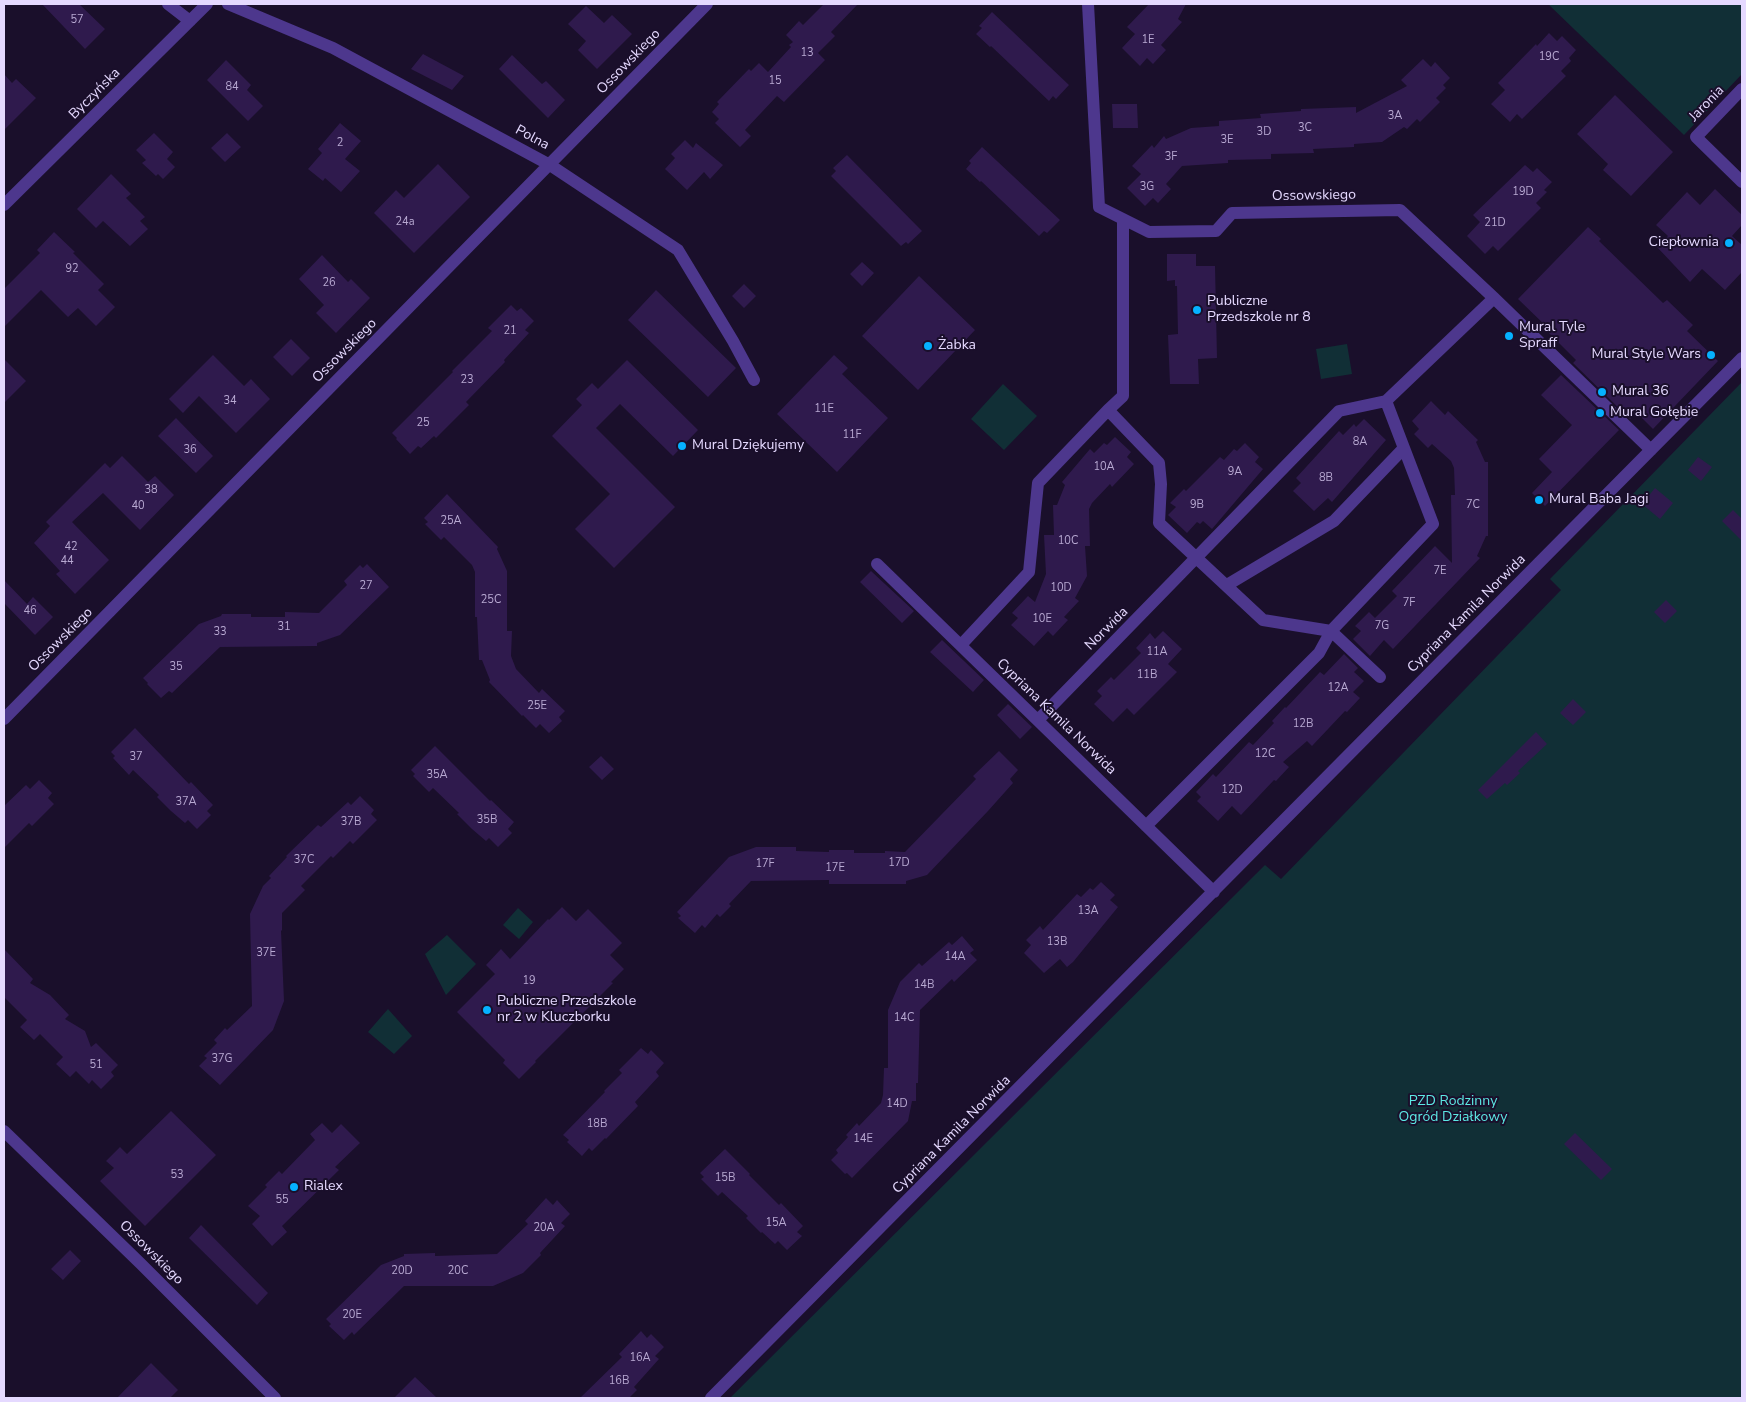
<!DOCTYPE html>
<html>
<head>
<meta charset="utf-8">
<style>
	body { margin:0 }
	#map { position:relative; width:1746px; height:1402px; overflow:hidden; background:#1a0f2b; font-family:"Nunito Sans",sans-serif }
	canvas { display:block }
	.frame { position:absolute; inset:0; border:5px solid #e5d9ff; pointer-events:none }
</style>
</head>
<body>
<div id="map">
<canvas width="1746" height="1402"></canvas>
<div class="frame"></div>
</div>
<script>
const c = document.querySelector('canvas').getContext('2d');
c.lineJoin = 'round';
function fillPath(path, color) {
  c.fillStyle = color;
  c.fill(path, 'evenodd');
}
function toPath(rows) {
  const path = new Path2D();
  for (const r of rows) {
    path.moveTo(r[0], r[1]);
    for (let i = 2; i < r.length; i += 2) path.lineTo(r[i], r[i + 1]);
  }
  return path;
}
function strokePath(path, color, width, dash) {
  c.strokeStyle = color;
  c.lineWidth = width;
  c.lineCap = dash ? 'butt' : 'round';
  c.setLineDash(dash || []);
  c.stroke(path);
}
function drawText(font, color, halo, rows, align = 'center') {
  c.font = font + ' "Nunito Sans",sans-serif';
  c.lineWidth = 4;
  c.setLineDash([]);
  c.textBaseline = 'middle';
  c.strokeStyle = halo;
  c.fillStyle = color;
  for (const [text, x, y, turn = 0] of rows) {
    c.save();
    c.translate(x, y);
    c.rotate((+turn || 0) * Math.PI / 180);
    c.textAlign = isNaN(turn) ? turn : align;
    if (halo) c.strokeText(text, 0, 0);
    c.fillText(text, 0, 0);
    c.restore();
  }
}
fillPath(toPath([
	[1548,4,1742,4,1742,74,1684,135],
	[1347,344,1352,374,1321,379,1316,349],
	[1742,382,1742,1398,730,1398,1265,865,1281,879,1561,590,1550,579],
	[1003,384,1037,416,1004,450,971,419],
	[518,908,533,922,519,939,503,925],
	[447,935,476,964,446,995,425,954],
	[388,1009,412,1036,394,1054,368,1032]
]), '#112f36');
fillPath(toPath([
	[42,4,79,4,105,29,85,49],
	[824,4,858,4,831,32,835,36,818,53,825,60,784,102,777,96,745,130,751,136,740,147,715,123,719,119,712,112,719,104,717,102,749,69,751,71,759,63,768,72,791,47,789,45,793,42,786,35,799,21,803,25],
	[1149,4,1186,4,1178,19,1182,22,1161,45,1166,50,1153,64,1147,58,1140,66,1122,48,1135,34,1127,27],
	[586,6,604,23,612,15,632,34,597,69,578,50,586,41,568,24],
	[992,12,1069,85,1056,99,1053,96,1049,101,991,46,990,47,976,34,982,28,979,26],
	[1549,33,1557,41,1562,36,1576,50,1569,58,1571,61,1561,71,1566,76,1522,119,1517,114,1510,122,1491,104,1505,90,1498,83,1536,44,1537,46],
	[423,54,464,76,452,90,411,69],
	[512,55,542,84,546,81,565,100,548,118,499,69],
	[1423,59,1431,67,1435,62,1450,78,1443,85,1446,88,1436,98,1440,102,1420,122,1417,119,1407,129,1404,127,1382,142,1354,144,1354,147,1313,149,1314,153,1271,154,1271,159,1228,160,1228,163,1182,166,1166,184,1171,189,1158,203,1153,198,1145,206,1127,188,1141,174,1132,166,1152,145,1154,148,1164,136,1166,139,1191,128,1219,126,1219,121,1261,118,1260,114,1301,111,1301,109,1356,107,1356,113,1407,86,1401,80],
	[226,60,251,85,247,90,263,106,248,121,207,80],
	[4,74,12,83,16,79,36,98,4,130],
	[1615,95,1673,152,1631,196,1603,170,1608,164,1577,134],
	[1112,104,1137,104,1138,128,1113,128],
	[340,123,361,141,345,159,360,171,341,192,325,178,323,181,308,169,322,153,318,149],
	[154,133,173,152,167,159,175,167,163,179,158,174,156,176,142,163,146,160,136,150],
	[227,133,241,147,225,162,211,148],
	[685,140,693,148,696,143,723,165,710,179,704,172,687,190,665,169,675,158,671,154],
	[982,147,1060,220,1047,233,1044,231,1039,236,981,181,980,182,966,169,971,163,969,161],
	[847,155,922,231,908,244,906,242,901,246,831,176,836,171,833,168],
	[438,164,470,197,414,253,374,213,396,190,404,198],
	[1525,165,1533,172,1537,168,1552,182,1544,190,1547,192,1536,203,1541,208,1498,251,1493,246,1485,254,1467,236,1480,222,1473,215],
	[111,174,131,194,126,198,145,217,140,221,148,229,130,246,103,221,96,228,77,209],
	[1715,189,1742,215,1742,225,1732,236,1742,245,1742,272,1725,290,1702,269,1690,282,1657,247,1668,236,1656,225,1687,192,1700,205],
	[1588,227,1601,239,1599,241,1663,303,1667,300,1693,325,1687,331,1718,361,1653,429,1636,412,1630,419,1573,363,1576,360,1547,331,1549,329,1518,299],
	[54,232,75,252,73,253,104,284,98,290,115,307,96,326,78,308,68,317,41,290,4,327,4,289,40,253,37,250],
	[1167,254,1196,254,1196,266,1215,266,1217,358,1198,359,1199,384,1170,384,1168,335,1178,334,1177,286,1175,286,1175,280,1167,281],
	[322,255,348,282,351,279,370,298,336,333,316,313,324,305,299,279],
	[862,262,874,273,862,286,850,274],
	[919,276,975,330,918,390,862,336],
	[744,284,756,296,744,308,732,296],
	[656,290,736,368,708,397,628,320],
	[511,305,517,311,521,308,534,321,525,330,529,333,504,360,505,362,466,402,469,405,436,438,434,436,421,448,418,446,410,454,396,439,397,438,392,433,453,372,452,371,492,331,488,328],
	[291,339,310,358,292,376,273,357],
	[213,355,244,386,251,379,270,399,236,433,199,396,183,413,169,399],
	[834,355,848,368,842,374,888,418,837,472,777,414],
	[4,359,26,381,4,403],
	[627,360,698,430,673,456,620,404,596,428,675,507,614,568,575,529,610,494,552,436,582,405,576,399,592,383,598,389],
	[1561,375,1619,430,1545,506,1532,493,1552,472,1539,459,1572,425,1541,395],
	[1431,401,1445,415,1448,411,1478,440,1476,442,1485,462,1488,462,1488,536,1486,536,1477,556,1480,558,1393,649,1384,640,1370,656,1353,639,1361,631,1355,626,1369,612,1375,618,1397,596,1392,591,1435,546,1452,563,1451,495,1455,495,1454,468,1451,461,1432,444,1428,448,1414,434,1419,429,1412,421],
	[176,418,213,456,196,473,158,436],
	[1364,419,1386,440,1332,502,1328,498,1314,511,1293,491,1301,483,1296,478,1339,431,1343,435,1354,424,1356,427],
	[1115,437,1131,452,1127,457,1134,464,1112,487,1110,484,1092,503,1089,509,1090,546,1085,546,1087,576,1075,598,1079,601,1064,617,1068,620,1053,636,1048,631,1034,646,1011,625,1018,618,1012,613,1028,596,1035,602,1046,574,1044,535,1054,535,1053,505,1057,505,1065,485,1062,482,1090,449,1094,453,1104,443,1107,445],
	[1245,443,1259,457,1255,462,1263,469,1212,529,1203,521,1200,524,1197,522,1187,533,1168,515,1176,507,1170,503,1184,489,1186,491,1220,457,1224,460,1234,449,1237,451],
	[122,456,148,482,155,476,174,495,140,530,103,493,72,522,109,560,75,594,56,574,60,571,34,543,50,526,46,522,105,463,110,468],
	[1698,457,1712,467,1701,481,1688,470],
	[1655,488,1673,503,1660,519,1642,504],
	[447,494,498,547,497,549,507,571,507,631,512,631,511,656,516,669,539,693,542,689,565,711,559,717,562,721,549,733,540,724,536,728,523,715,522,716,489,682,490,680,482,660,479,660,477,617,475,617,475,572,472,565,444,537,441,540,425,524,428,522,424,518],
	[1733,510,1742,519,1742,541,1722,521],
	[367,564,389,587,340,635,317,643,317,646,220,647,172,693,169,691,161,698,147,684,148,683,143,678,199,624,221,616,222,614,251,614,251,617,285,617,285,612,319,613,347,585,344,581,360,565,363,568],
	[871,571,914,611,902,623,860,582],
	[4,580,27,604,33,597,53,617,35,635,4,603],
	[1666,600,1677,611,1665,623,1654,612],
	[1163,631,1182,649,1168,664,1177,672,1134,715,1127,708,1113,722,1094,704,1102,696,1097,691,1111,677,1114,680,1141,653,1136,648,1150,633,1155,639],
	[942,640,984,680,973,692,930,652],
	[1344,654,1358,668,1354,672,1364,681,1353,692,1360,698,1347,712,1345,711,1312,746,1307,741,1283,762,1289,767,1276,781,1274,780,1241,815,1232,806,1218,821,1197,801,1201,797,1196,792,1213,774,1216,777,1249,742,1253,745,1274,723,1272,721,1285,707,1286,708,1320,672,1324,675],
	[1573,699,1586,712,1573,725,1560,713],
	[1008,704,1032,727,1020,739,997,715],
	[135,728,189,784,191,782,213,805,207,811,211,815,197,829,188,820,185,823,171,811,157,797,159,795,133,770,129,775,113,758,115,756,111,752],
	[1536,732,1547,744,1518,771,1520,773,1507,785,1505,783,1487,799,1478,790],
	[435,746,490,801,491,800,514,822,508,829,512,833,498,847,489,838,486,841,472,829,457,814,459,813,433,788,429,792,413,776,415,774,411,770],
	[999,751,1018,770,1010,779,1013,783,988,811,927,875,906,881,906,884,829,884,829,880,751,881,729,904,731,906,720,917,717,914,705,928,702,925,695,933,678,918,681,916,677,912,729,857,756,847,796,847,796,851,829,852,829,850,854,850,854,853,885,853,885,851,905,852,976,779,973,776],
	[601,756,614,769,602,780,589,767],
	[39,780,52,793,48,798,54,804,32,826,29,823,4,848,4,806,26,785,30,789],
	[360,796,374,810,371,814,377,820,353,844,350,841,333,858,331,856,301,886,305,890,282,913,282,930,281,931,284,1001,273,1030,220,1085,199,1066,207,1058,204,1056,217,1043,214,1040,225,1028,227,1030,252,1006,250,914,263,886,271,878,269,876,287,857,286,856,318,825,321,827,348,802,351,805],
	[1101,882,1115,895,1110,900,1118,907,1073,962,1067,967,1060,959,1044,973,1024,953,1031,945,1026,940,1040,926,1043,930,1077,894,1081,897,1090,888,1093,890],
	[562,907,576,921,588,909,622,943,610,955,624,969,611,982,613,983,535,1061,536,1062,519,1079,503,1063,505,1060,457,1012,495,974,486,965,501,949,510,959,548,919,549,920],
	[962,936,974,950,970,953,977,960,954,982,952,979,920,1010,918,1083,916,1083,916,1101,912,1101,908,1121,852,1178,847,1173,845,1174,831,1160,838,1153,836,1150,848,1137,846,1135,857,1123,859,1126,881,1103,883,1095,884,1068,888,1068,888,1010,900,982,919,963,922,966,949,942,952,945],
	[4,949,33,979,30,983,50,995,69,1015,65,1019,85,1031,91,1047,96,1043,118,1065,111,1072,114,1076,101,1089,92,1080,89,1084,76,1071,70,1077,56,1064,63,1057,40,1034,34,1040,20,1027,27,1020,4,997],
	[641,1048,648,1054,651,1050,664,1063,656,1072,659,1076,635,1102,638,1106,606,1139,605,1138,592,1151,589,1148,582,1156,567,1142,569,1140,563,1135,605,1092,604,1091,622,1073,619,1070],
	[171,1111,216,1155,145,1226,100,1181,114,1168,106,1161,120,1147,127,1154],
	[322,1123,332,1133,341,1124,360,1143,335,1167,339,1170,282,1226,287,1232,272,1246,252,1224,260,1216,248,1206,267,1187,265,1185,279,1171,282,1174,315,1140,310,1134],
	[1575,1133,1612,1169,1601,1180,1564,1144],
	[725,1149,750,1174,749,1175,779,1205,781,1203,803,1226,797,1232,802,1236,787,1250,778,1241,775,1244,762,1232,761,1233,746,1218,748,1216,722,1192,718,1196,701,1179,704,1177,700,1173],
	[546,1198,553,1205,557,1200,570,1214,561,1223,565,1226,540,1253,541,1255,523,1273,493,1286,404,1286,354,1335,352,1332,344,1340,329,1326,331,1324,326,1319,381,1265,404,1256,404,1254,435,1253,435,1256,497,1254,528,1224,525,1221],
	[201,1225,268,1293,257,1305,189,1238],
	[70,1250,81,1261,63,1280,51,1269],
	[641,1331,647,1338,651,1334,664,1347,655,1356,659,1359,634,1387,637,1390,629,1398,580,1398,622,1357,619,1354],
	[151,1363,178,1390,170,1398,117,1398],
	[415,1377,437,1398,394,1398]
]), '#2f1a4d');
strokePath(toPath([
	[168,4,190,21],
	[228,4,333,48,550,165,678,250,733,341,754,380],
	[1088,4,1099,207,1149,232,1216,231,1232,213,1400,210,1494,298,1651,450],
	[1742,89,1696,137,1742,182],
	[4,205,207,4],
	[1123,219,1123,396,1108,410,1159,463,1161,484,1159,523,1263,620,1331,631,1319,653,1146,826],
	[877,564,1214,892],
	[1227,585,1334,521,1404,448],
	[961,645,1029,572,1038,483,1108,410],
	[1380,677,1331,631,1433,524,1386,401,1494,298],
	[4,719,707,4],
	[1038,720,1339,411,1386,401],
	[4,1131,140,1263,275,1398],
	[711,1398,1742,358]
]), '#4d378d', 12);
for (const [x, y, r, color] of [
	[1729,243,5,"#05b1ff"],
	[1197,310,5,"#05b1ff"],
	[1509,336,5,"#05b1ff"],
	[928,346,5,"#05b1ff"],
	[1711,355,5,"#05b1ff"],
	[1602,392,5,"#05b1ff"],
	[1600,413,5,"#05b1ff"],
	[682,446,5,"#05b1ff"],
	[1539,500,5,"#05b1ff"],
	[487,1010,5,"#05b1ff"],
	[294,1187,5,"#05b1ff"]
]) {
  const dot = new Path2D();
  dot.arc(x, y, r, 0, 2 * Math.PI);
  c.fillStyle = color;
  c.fill(dot);
  strokePath(dot, '#1a0f2b', 2);
}
drawText('11px', '#b8a9d2', null, [
	["57",77,20],
	["1E",1148,40],
	["13",807,53],
	["19C",1549,57],
	["15",775,81],
	["84",232,87],
	["3A",1395,116],
	["3C",1305,128],
	["3D",1264,132],
	["3E",1227,140],
	["2",340,143],
	["3F",1171,157],
	["3G",1147,187],
	["19D",1523,192],
	["24a",405,222],
	["21D",1495,223],
	["92",72,269],
	["26",329,283],
	["21",510,331],
	["23",467,380],
	["34",230,401],
	["11E",824,409],
	["25",423,423],
	["11F",852,435],
	["8A",1360,442],
	["36",190,450],
	["10A",1104,467],
	["9A",1235,472],
	["8B",1326,478],
	["38",151,490],
	["9B",1197,505],
	["7C",1473,505],
	["40",138,506],
	["25A",451,521],
	["10C",1068,541],
	["42",71,547],
	["44",67,561],
	["7E",1440,571],
	["27",366,586],
	["10D",1061,588],
	["25C",491,600],
	["7F",1409,603],
	["46",30,611],
	["10E",1042,619],
	["7G",1382,626],
	["31",284,627],
	["33",220,632],
	["11A",1157,652],
	["35",176,667],
	["11B",1147,675],
	["12A",1338,688],
	["25E",537,706],
	["12B",1303,724],
	["12C",1265,754],
	["37",136,757],
	["35A",437,775],
	["12D",1232,790],
	["37A",186,802],
	["35B",487,820],
	["37B",351,822],
	["37C",304,860],
	["17D",899,863],
	["17F",765,864],
	["17E",835,868],
	["13A",1088,911],
	["13B",1057,942],
	["37E",266,953],
	["14A",955,957],
	["19",529,981],
	["14B",924,985],
	["14C",904,1018],
	["37G",222,1059],
	["51",96,1065],
	["14D",897,1104],
	["18B",597,1124],
	["14E",863,1139],
	["53",177,1175],
	["15B",725,1178],
	["55",282,1200],
	["15A",776,1223],
	["20A",544,1228],
	["20D",402,1271],
	["20C",458,1271],
	["20E",352,1315],
	["16A",640,1358],
	["16B",619,1381]
]);
drawText('14px', '#e5d9ff', '#1a0f2b', [
	["Ossowskiego",629,62,-46],
	["Byczyńska",95,94,-45],
	["Jaronia",1707,104,-46],
	["Polna",532,138,28],
	["Ossowskiego",1314,196,-1],
	["Ossowskiego",345,351,-45],
	["Cypriana Kamila Norwida",1467,614,-45],
	["Norwida",1107,629,-45],
	["Ossowskiego",61,640,-45],
	["Cypriana Kamila Norwida",1056,717,44],
	["Cypriana Kamila Norwida",952,1135,-45],
	["Ossowskiego",151,1253,45]
]);
drawText('14px', '#e5d9ff', '#1a0f2b', [
	["Ciepłownia",1719,243,"right"],
	["Publiczne",1207,302],
	["Przedszkole nr 8",1207,318],
	["Mural Tyle",1519,328],
	["Spraff",1519,344],
	["Żabka",938,346],
	["Mural Style Wars",1701,355,"right"],
	["Mural 36",1612,392],
	["Mural Gołębie",1610,413],
	["Mural Dziękujemy",692,446],
	["Mural Baba Jagi",1549,500],
	["Publiczne Przedszkole",497,1002],
	["nr 2 w Kluczborku",497,1018],
	["Rialex",304,1187]
], 'left');
drawText('14px', '#5ce8e3', '#1a0f2b', [
	["PZD Rodzinny",1453,1102],
	["Ogród Działkowy",1453,1118]
]);
</script>
</body>
</html>
